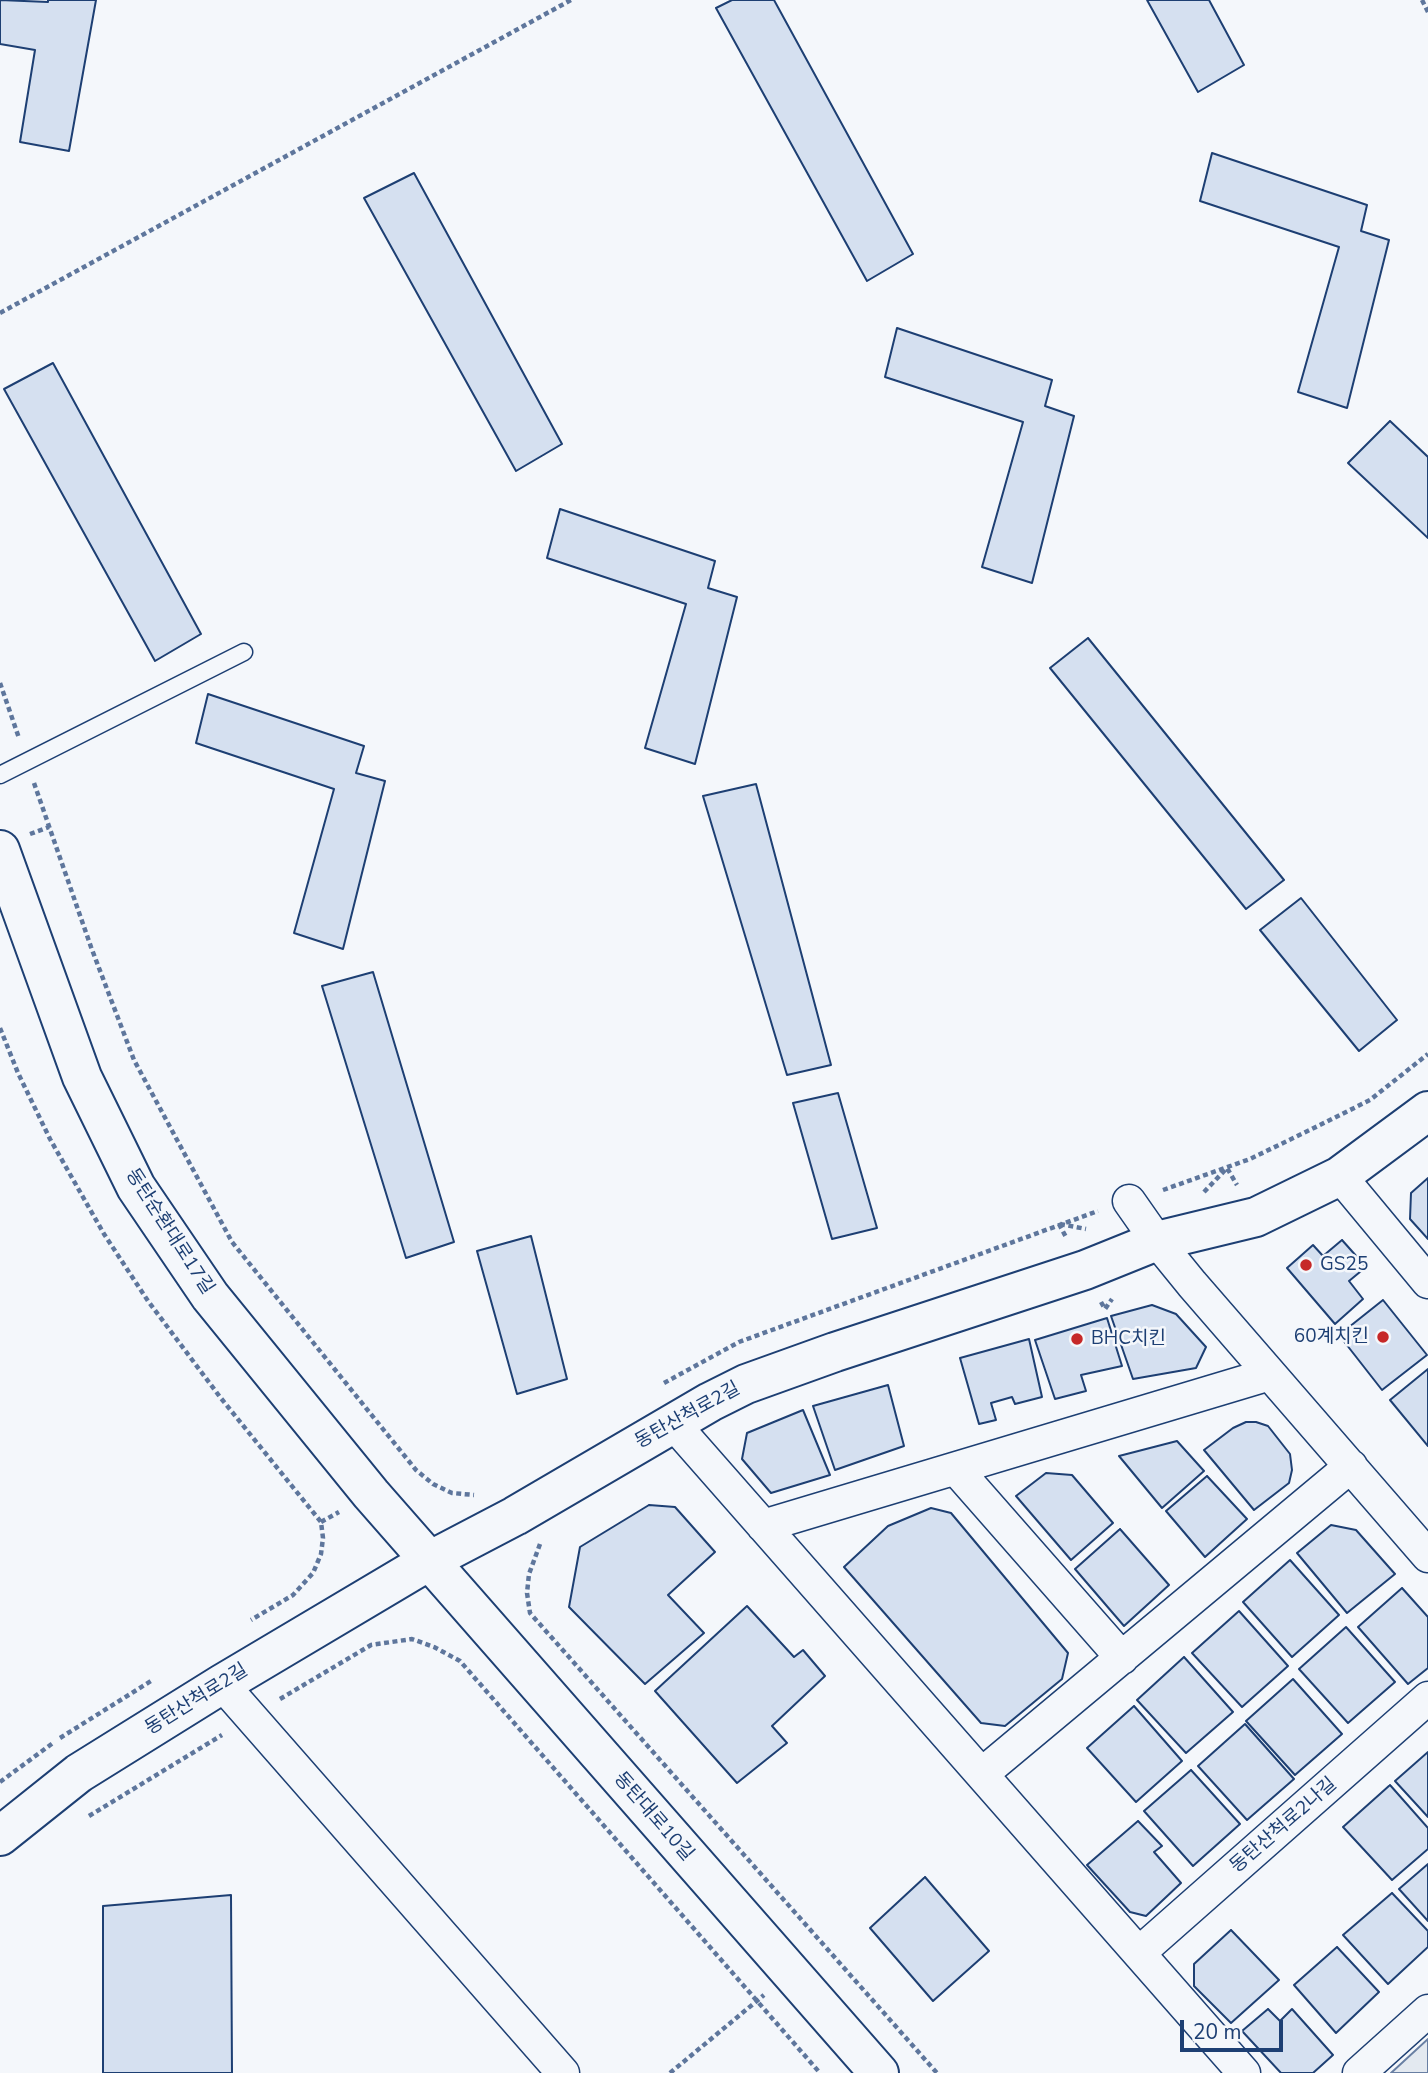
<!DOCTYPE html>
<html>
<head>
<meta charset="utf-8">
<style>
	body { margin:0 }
	#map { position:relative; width:1428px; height:2073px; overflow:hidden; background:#f4f7fb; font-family:"Nunito Sans",sans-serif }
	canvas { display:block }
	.scale { position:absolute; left:1180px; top:2020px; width:103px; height:32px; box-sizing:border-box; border:4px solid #1d3f73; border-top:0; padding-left:9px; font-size:21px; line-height:24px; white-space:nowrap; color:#1d3f73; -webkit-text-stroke:5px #f4f7fb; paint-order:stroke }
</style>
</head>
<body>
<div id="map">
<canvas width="1428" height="2073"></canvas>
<div class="scale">20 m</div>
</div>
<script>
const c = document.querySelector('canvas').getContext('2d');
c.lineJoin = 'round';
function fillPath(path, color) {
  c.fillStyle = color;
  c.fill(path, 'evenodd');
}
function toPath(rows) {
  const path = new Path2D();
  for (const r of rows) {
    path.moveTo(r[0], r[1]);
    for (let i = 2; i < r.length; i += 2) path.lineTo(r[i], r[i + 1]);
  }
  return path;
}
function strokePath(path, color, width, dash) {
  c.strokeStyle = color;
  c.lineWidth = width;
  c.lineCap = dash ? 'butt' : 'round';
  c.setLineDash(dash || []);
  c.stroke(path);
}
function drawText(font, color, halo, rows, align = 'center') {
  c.font = font + ' "Nunito Sans","Noto Sans KR",sans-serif';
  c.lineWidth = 5;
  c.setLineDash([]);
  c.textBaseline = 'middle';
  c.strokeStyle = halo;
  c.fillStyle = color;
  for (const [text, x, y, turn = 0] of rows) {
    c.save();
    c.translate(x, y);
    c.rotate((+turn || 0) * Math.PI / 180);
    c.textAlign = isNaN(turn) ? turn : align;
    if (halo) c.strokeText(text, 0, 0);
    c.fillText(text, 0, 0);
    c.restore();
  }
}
const green = toPath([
	[1428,2039,1428,2073,1391,2073,1428,2039]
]);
fillPath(green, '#e3e9f0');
strokePath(green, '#687fa3', 2);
const building = toPath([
	[0,0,48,2,48,0,96,0,69,151,20,142,35,50,0,44,0,0],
	[732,0,774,0,913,254,867,281,716,8,732,0],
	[1147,0,1209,0,1244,65,1198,92,1147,0],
	[1212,153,1367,205,1361,231,1389,240,1347,408,1298,392,1339,247,1200,201,1212,153],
	[414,173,562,444,516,471,364,198,414,173],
	[897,328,1052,380,1045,406,1074,416,1032,583,982,567,1023,422,885,377,897,328],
	[53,363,201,634,155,661,4,389,53,363],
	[1390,421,1428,457,1428,538,1348,463,1390,421],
	[560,509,715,561,708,588,737,597,695,764,645,748,686,604,547,558,560,509],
	[1088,638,1284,880,1246,909,1050,668,1088,638],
	[208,694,364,746,356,773,385,781,343,949,294,933,334,789,196,743,208,694],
	[756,784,831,1065,787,1075,703,796,756,784],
	[1301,898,1397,1020,1359,1051,1260,930,1301,898],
	[373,972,454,1242,406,1258,322,986,373,972],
	[838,1093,877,1228,832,1239,793,1103,838,1093],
	[1428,1178,1428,1239,1410,1219,1411,1193,1428,1178],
	[531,1236,567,1379,517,1394,477,1251,531,1236],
	[1342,1240,1366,1267,1349,1281,1363,1299,1335,1324,1287,1268,1313,1245,1323,1256,1342,1240],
	[1383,1300,1427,1355,1382,1390,1339,1335,1383,1300],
	[1152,1305,1176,1314,1206,1347,1196,1368,1133,1379,1111,1316,1152,1305],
	[1107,1318,1122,1366,1081,1375,1086,1391,1055,1399,1035,1340,1107,1318],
	[1029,1339,1042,1397,1015,1404,1012,1397,991,1403,996,1420,979,1424,960,1358,1029,1339],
	[1428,1369,1428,1446,1390,1400,1428,1369],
	[888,1385,904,1446,835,1470,813,1406,888,1385],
	[803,1410,830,1475,771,1493,742,1459,747,1433,803,1410],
	[1246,1422,1256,1422,1268,1426,1290,1454,1292,1470,1289,1483,1254,1510,1204,1450,1233,1428,1246,1422],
	[1177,1441,1204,1471,1162,1508,1119,1456,1177,1441],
	[1046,1473,1072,1475,1113,1523,1071,1560,1016,1496,1046,1473],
	[1207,1476,1247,1519,1205,1557,1166,1511,1207,1476],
	[649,1505,675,1507,715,1552,668,1595,704,1633,645,1684,569,1607,580,1547,649,1505],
	[931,1508,951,1513,1068,1653,1062,1679,1005,1726,981,1723,844,1567,888,1526,931,1508],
	[1331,1525,1356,1530,1395,1574,1347,1613,1297,1553,1331,1525],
	[1120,1529,1169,1585,1124,1626,1075,1569,1120,1529],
	[1290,1560,1339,1615,1292,1657,1243,1602,1290,1560],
	[1402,1588,1428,1617,1428,1668,1408,1684,1358,1627,1402,1588],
	[747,1606,794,1657,803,1650,825,1676,772,1726,787,1743,737,1783,655,1691,747,1606],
	[1239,1611,1288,1666,1242,1707,1192,1653,1239,1611],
	[1346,1627,1395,1682,1348,1723,1299,1669,1346,1627],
	[1184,1657,1233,1712,1186,1753,1137,1700,1184,1657],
	[1293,1679,1342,1734,1295,1775,1246,1721,1293,1679],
	[1134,1706,1182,1761,1136,1802,1087,1748,1134,1706],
	[1245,1724,1294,1779,1247,1820,1198,1766,1245,1724],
	[1428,1752,1428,1817,1395,1781,1428,1752],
	[1191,1770,1240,1824,1193,1866,1144,1811,1191,1770],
	[1390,1785,1428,1828,1428,1849,1392,1880,1343,1827,1390,1785],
	[1138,1821,1162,1846,1154,1852,1181,1883,1146,1916,1130,1912,1087,1865,1138,1821],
	[1428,1864,1428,1921,1399,1889,1428,1864],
	[925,1877,989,1951,933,2001,870,1928,925,1877],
	[1392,1893,1428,1931,1428,1947,1388,1984,1343,1935,1392,1893],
	[231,1895,232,2073,103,2073,103,1906,231,1895],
	[1231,1930,1279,1980,1231,2023,1194,1986,1194,1964,1231,1930],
	[1337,1947,1379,1992,1336,2033,1294,1985,1337,1947],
	[1268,2009,1280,2021,1292,2009,1333,2055,1313,2073,1281,2073,1242,2031,1268,2009]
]);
fillPath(building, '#d5e0f0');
strokePath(building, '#1d3f73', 2);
const service = toPath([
	[0,775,244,652]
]);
const minor = toPath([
	[1340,1176,1428,1282],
	[1129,1201,1157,1241,1192,1284,1428,1556],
	[672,1422,1244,2073],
	[956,1469,1122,1658],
	[763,1526,1270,1374],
	[222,1684,563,2073],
	[982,1774,1351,1466],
	[1139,1953,1428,1698],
	[1359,2073,1428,2011]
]);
const tertiary = toPath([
	[0,850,82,1077,136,1187,210,1296,371,1494,879,2073],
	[0,1836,79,1773,222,1684,429,1561,515,1516,710,1402,746,1384,835,1352,1085,1270,1157,1241,1256,1217,1340,1176,1428,1111]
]);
strokePath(service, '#1d3f73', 19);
strokePath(minor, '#1d3f73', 35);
strokePath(tertiary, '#1d3f73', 42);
strokePath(toPath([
	[1422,0,1428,12],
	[0,313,571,0],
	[0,683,19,738],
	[34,783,91,947,134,1060,232,1242,416,1470,433,1484,452,1493,474,1495],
	[30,834,49,827],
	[0,1028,18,1073,50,1139,104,1234,148,1301,220,1397,321,1522,323,1538,321,1554,313,1573,293,1595,251,1620],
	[1163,1190,1250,1159,1318,1126,1370,1100,1428,1054],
	[1204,1192,1227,1168,1237,1185],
	[1059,1224,1067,1239],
	[1060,1224,1086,1229],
	[1101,1302,1105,1309,1112,1299],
	[664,1383,739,1342,1098,1211],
	[321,1522,339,1512],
	[540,1544,529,1574,527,1593,530,1613,937,2073],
	[280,1699,371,1645,412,1639,434,1647,460,1661,820,2073],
	[60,1738,151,1681],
	[0,1782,53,1743],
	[89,1816,222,1735],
	[670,2073,764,1995]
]), '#5e769c', 4.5, [5, 3.5]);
strokePath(service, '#f4f7fb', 16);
strokePath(minor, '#f4f7fb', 32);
strokePath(tertiary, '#f4f7fb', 38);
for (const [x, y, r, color] of [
	[1306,1265,7,"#c62828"],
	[1383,1337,7,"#c62828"],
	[1077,1339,7,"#c62828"]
]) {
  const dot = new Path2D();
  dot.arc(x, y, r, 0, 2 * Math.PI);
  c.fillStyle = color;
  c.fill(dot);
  strokePath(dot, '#f4f7fb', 2.5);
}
drawText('19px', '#1d3f73', '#f4f7fb', [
	["동탄순환대로17길",169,1232,57],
	["동탄산척로2길",688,1416,-29],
	["동탄산척로2길",197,1700,-32],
	["동탄대로10길",653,1817,49],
	["동탄산척로2나길",1284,1826,-41]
]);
drawText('19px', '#1d3f73', '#f4f7fb', [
	["GS25",1320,1265],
	["60계치킨",1369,1337,"right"],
	["BHC치킨",1091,1339]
], 'left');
</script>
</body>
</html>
